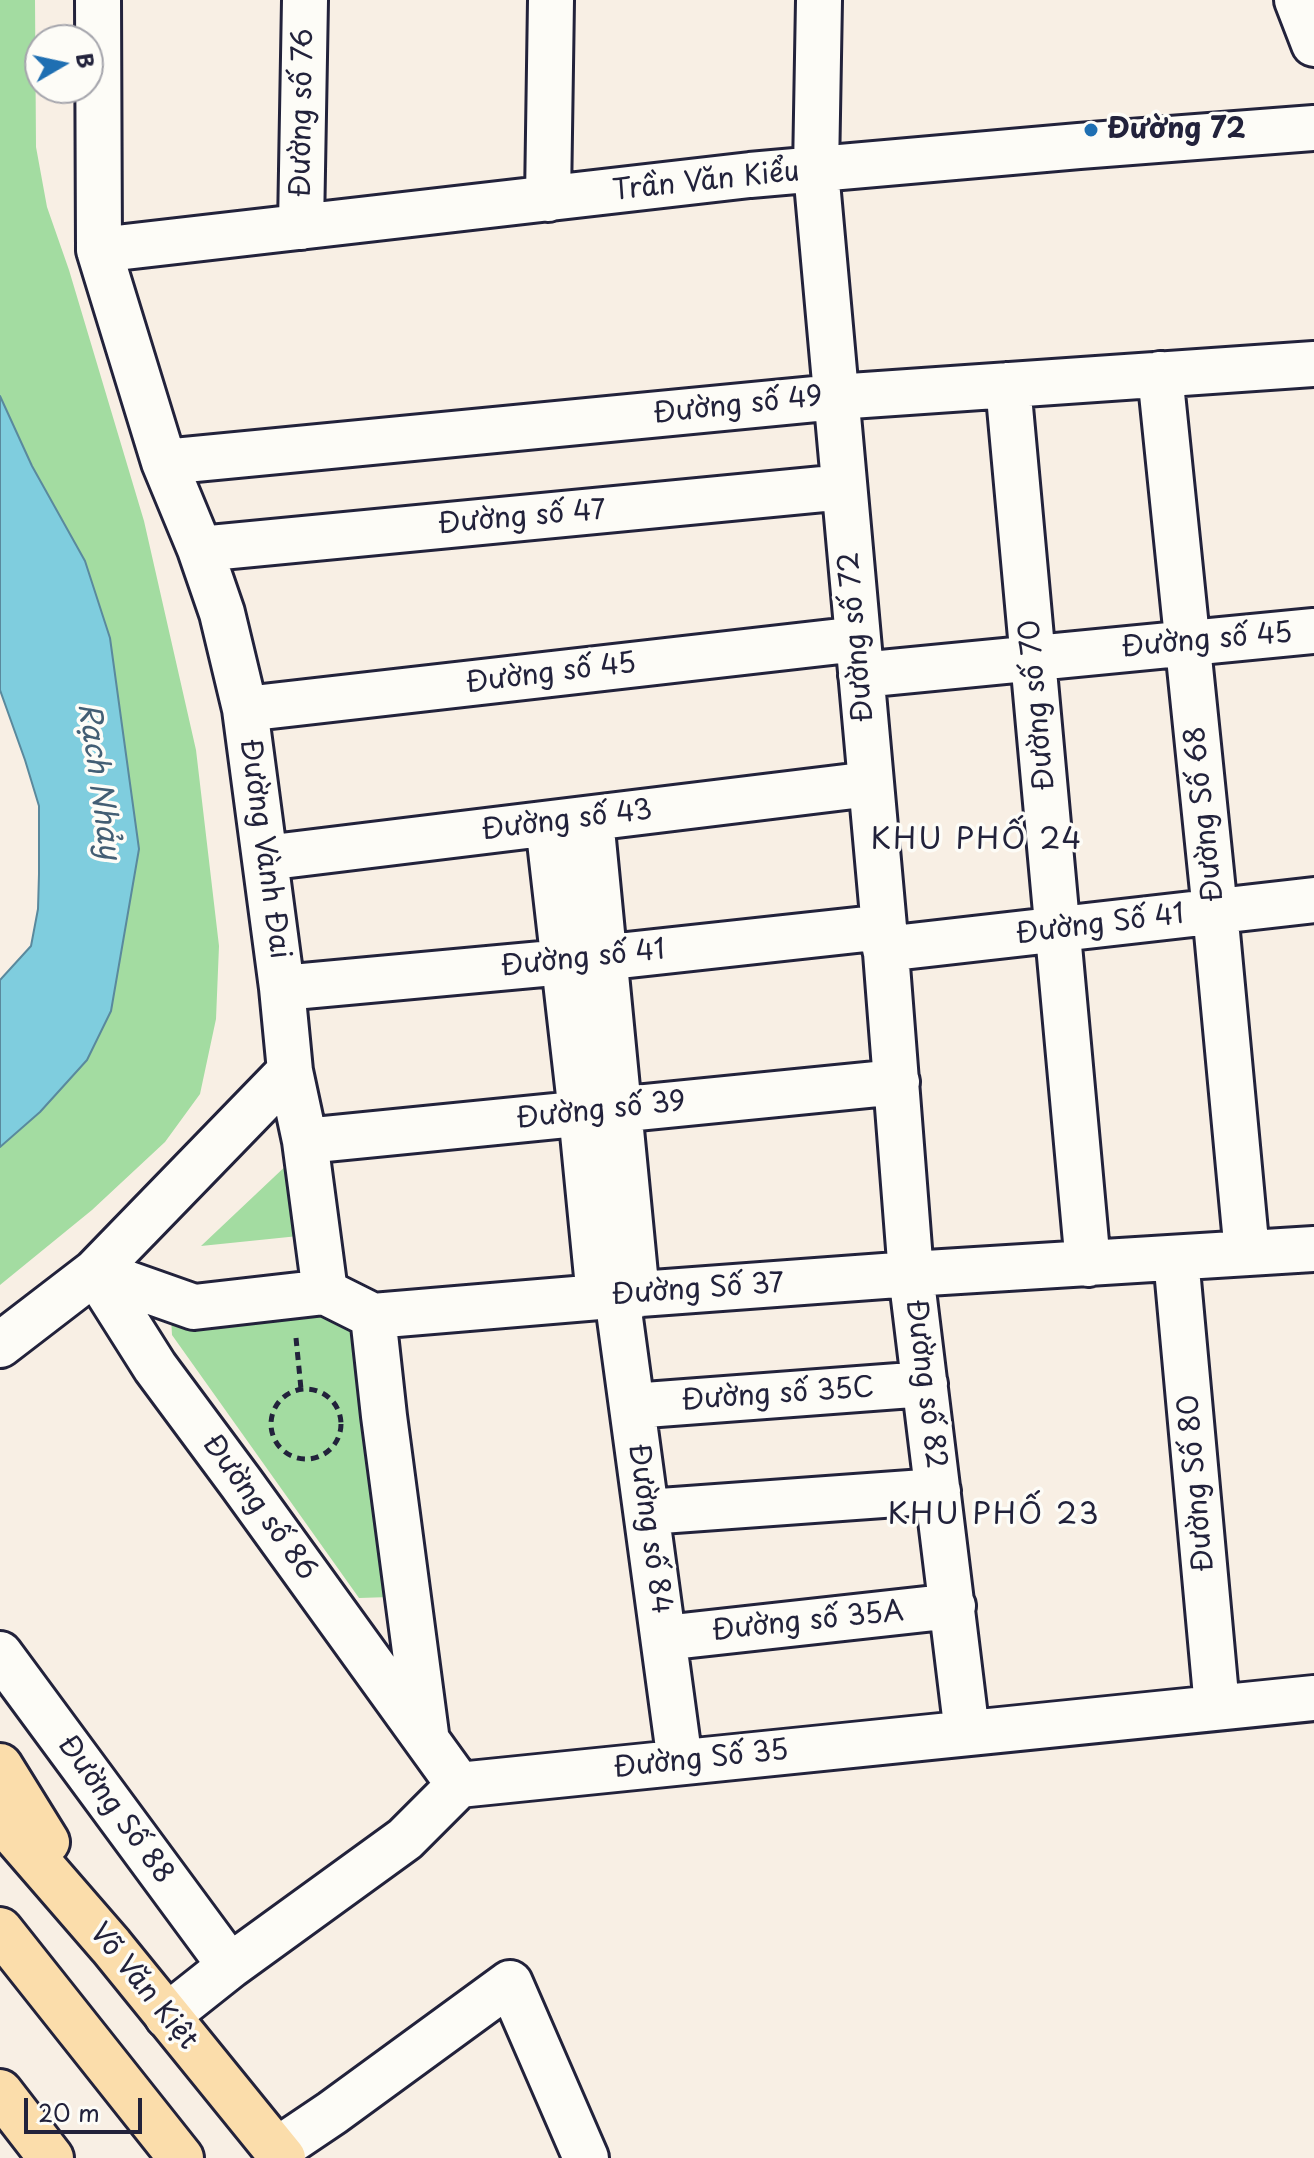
<!DOCTYPE html>
<html>
<head>
<meta charset="utf-8">
<style>
	body { margin:0 }
	#map { position:relative; width:1314px; height:2158px; overflow:hidden; background:#f8efe4; font-family:"Playpen Sans",sans-serif }
	canvas { display:block }
	.north { position:absolute; left:24px; top:24px; width:80px; height:80px; box-sizing:border-box; background:#fdfcf7; border:2px solid #a5a5ac; border-radius:50%; rotate:81deg; font-size:22px; font-weight:700; line-height:32px; text-align:center; color:#22223b }
	.north::after { content:''; display:block; margin:auto; width:28px; height:36px; background:#1f6fb2; clip-path:polygon(50% 0,100% 100%,50% 72%,0 100%) }
	.scale { position:absolute; left:24px; top:2098px; width:118px; height:36px; box-sizing:border-box; border:4px solid #22223b; border-top:0; padding-left:10px; font-size:24px; line-height:28px; white-space:nowrap; color:#22223b; -webkit-text-stroke:6px #fdfcf7; paint-order:stroke }
</style>
</head>
<body>
<div id="map">
<canvas width="1314" height="2158"></canvas>
<div class="north">B</div>
<div class="scale">20 m</div>
</div>
<script>
const c = document.querySelector('canvas').getContext('2d');
c.lineJoin = 'round';
function fillPath(path, color) {
  c.fillStyle = color;
  c.fill(path, 'evenodd');
}
function toPath(rows) {
  const path = new Path2D();
  for (const r of rows) {
    if (r.length === 3) {
      path.moveTo(r[0] + r[2], r[1]);
      path.arc(r[0], r[1], r[2], 0, 2 * Math.PI);
      continue;
    }
    path.moveTo(r[0], r[1]);
    for (let i = 2; i < r.length; i += 2) path.lineTo(r[i], r[i + 1]);
  }
  return path;
}
function strokePath(path, color, width, dash) {
  c.strokeStyle = color;
  c.lineWidth = width;
  c.lineCap = dash ? 'butt' : 'round';
  c.setLineDash(dash || []);
  c.stroke(path);
}
function drawText(font, color, halo, rows, align = 'center') {
  c.font = font + ' "Playpen Sans",sans-serif';
  c.lineWidth = 7;
  c.setLineDash([]);
  c.textBaseline = 'middle';
  c.strokeStyle = halo;
  c.fillStyle = color;
  for (const [text, x, y, turn = 0] of rows) {
    c.save();
    c.translate(x, y);
    c.rotate((+turn || 0) * Math.PI / 180);
    c.textAlign = isNaN(turn) ? turn : align;
    if (halo) c.strokeText(text, 0, 0);
    c.fillText(text, 0, 0);
    c.restore();
  }
}
fillPath(toPath([
	[0,0,35,0,36,147,47,207,69,270,144,521,196,750,219,946,216,1019,200,1094,165,1142,92,1210,0,1285,0,1147,40,1112,139,849,110,638,0,396],
	[309,1144,318,1234,201,1246],
	[359,1314,390,1597,359,1598,172,1335,171,1317]
]), '#a3dca1');
const water = toPath([
	[0,396,32,466,85,561,110,638,139,849,111,1011,87,1060,40,1112,0,1147,0,980,31,946,38,909,39,874,39,806,25,760,0,690,0,396]
]);
fillPath(water, '#7fcdde');
strokePath(water, '#5a899d', 2);
const minor = toPath([
	[819,0,816,171,884,927,911,1274,967,1733],
	[1297,0,1314,44],
	[548,199,551,0],
	[301,227,305,0],
	[99,250,750,175,1079,146,1314,128],
	[1160,374,1215,911,1247,1253],
	[1008,385,1088,1264],
	[164,462,836,397,1314,364],
	[200,549,844,487],
	[861,675,1314,631],
	[245,709,858,639],
	[591,819,637,1295],
	[548,824,581,1113,599,1297],
	[265,858,870,784],
	[885,949,1314,900],
	[282,988,564,962,884,927],
	[290,1071,305,1141,325,1292],
	[305,1141,897,1082],
	[1176,1258,1217,1707],
	[95,1272,194,1307,325,1292,373,1316,599,1297,911,1274,1314,1249],
	[95,1272,155,1367,241,1483,459,1785],
	[617,1296,680,1762],
	[373,1316,384,1416,426,1734],
	[0,1345,95,1272,290,1071,282,988,245,709,222,613,200,549,164,462,99,250,98,0],
	[632,1406,925,1384],
	[647,1512,938,1491],
	[664,1638,953,1606],
	[0,1654,230,1966],
	[167,2016,230,1966,405,1839,459,1785,1314,1698],
	[277,2150,332,2113,510,1983,586,2158]
]);
const major = toPath([
	[0,1766,47,1842],
	[0,1818,111,1946,283,2158]
]);
const highway = toPath([
	[0,1930,181,2158],
	[0,2092,51,2158]
]);
strokePath(minor, '#22223b', 50);
strokePath(major, '#22223b', 50);
strokePath(highway, '#22223b', 50);
strokePath(toPath([
	[296,1338,301,1389],
	[306,1424,35]
]), '#22223b', 5, [8, 6]);
strokePath(minor, '#fdfcf7', 44);
strokePath(major, '#fbddab', 44);
strokePath(highway, '#fbddab', 44);
for (const [x, y, r, color] of [
	[1091,130,8,"#1f6fb2"]
]) {
  const dot = new Path2D();
  dot.arc(x, y, r, 0, 2 * Math.PI);
  c.fillStyle = color;
  c.fill(dot);
  strokePath(dot, '#fdfcf7', 3);
}
drawText('28px', '#22223b', '#fdfcf7', [
	["Đường số 76",303,113,-89],
	["Trần Văn Kiểu",706,182,-6],
	["Đường số 49",738,406,-6],
	["Đường số 47",522,518,-5],
	["Đường số 72",857,637,-95],
	["Đường số 45",1207,641,-5],
	["Đường số 45",551,674,-7],
	["Đường số 70",1038,705,-95],
	["Đường Số 68",1205,814,-96],
	["Đường số 43",567,821,-7],
	["Đường Vành Đai",264,849,82],
	["Đường Số 41",1100,925,-7],
	["Đường số 41",583,959,-6],
	["Đường số 39",601,1111,-6],
	["Đường Số 37",698,1290,-4],
	["Đường số 82",925,1384,83],
	["Đường số 35C",778,1395,-4],
	["Đường Số 80",1197,1483,-95],
	["Đường số 86",259,1508,54],
	["Đường số 84",649,1529,82],
	["Đường số 35A",808,1622,-6],
	["Đường Số 35",701,1760,-6],
	["Đường Số 88",115,1810,54],
	["Võ Văn Kiệt",143,1987,51]
]);
drawText('bold 28px', '#22223b', '#fdfcf7', [
	["Đường 72",1107,130]
], 'left');
drawText('italic 30px', '#435e74', '#fdfcf7', [
	["Rạch Nhảy",98,781,82]
]);
c.letterSpacing = '2px';
drawText('30px', '#22223b', '#fdfcf7', [
	["KHU PHỐ 24",977,841],
	["KHU PHỐ 23",994,1516]
]);
c.letterSpacing = '0px';
</script>
</body>
</html>
